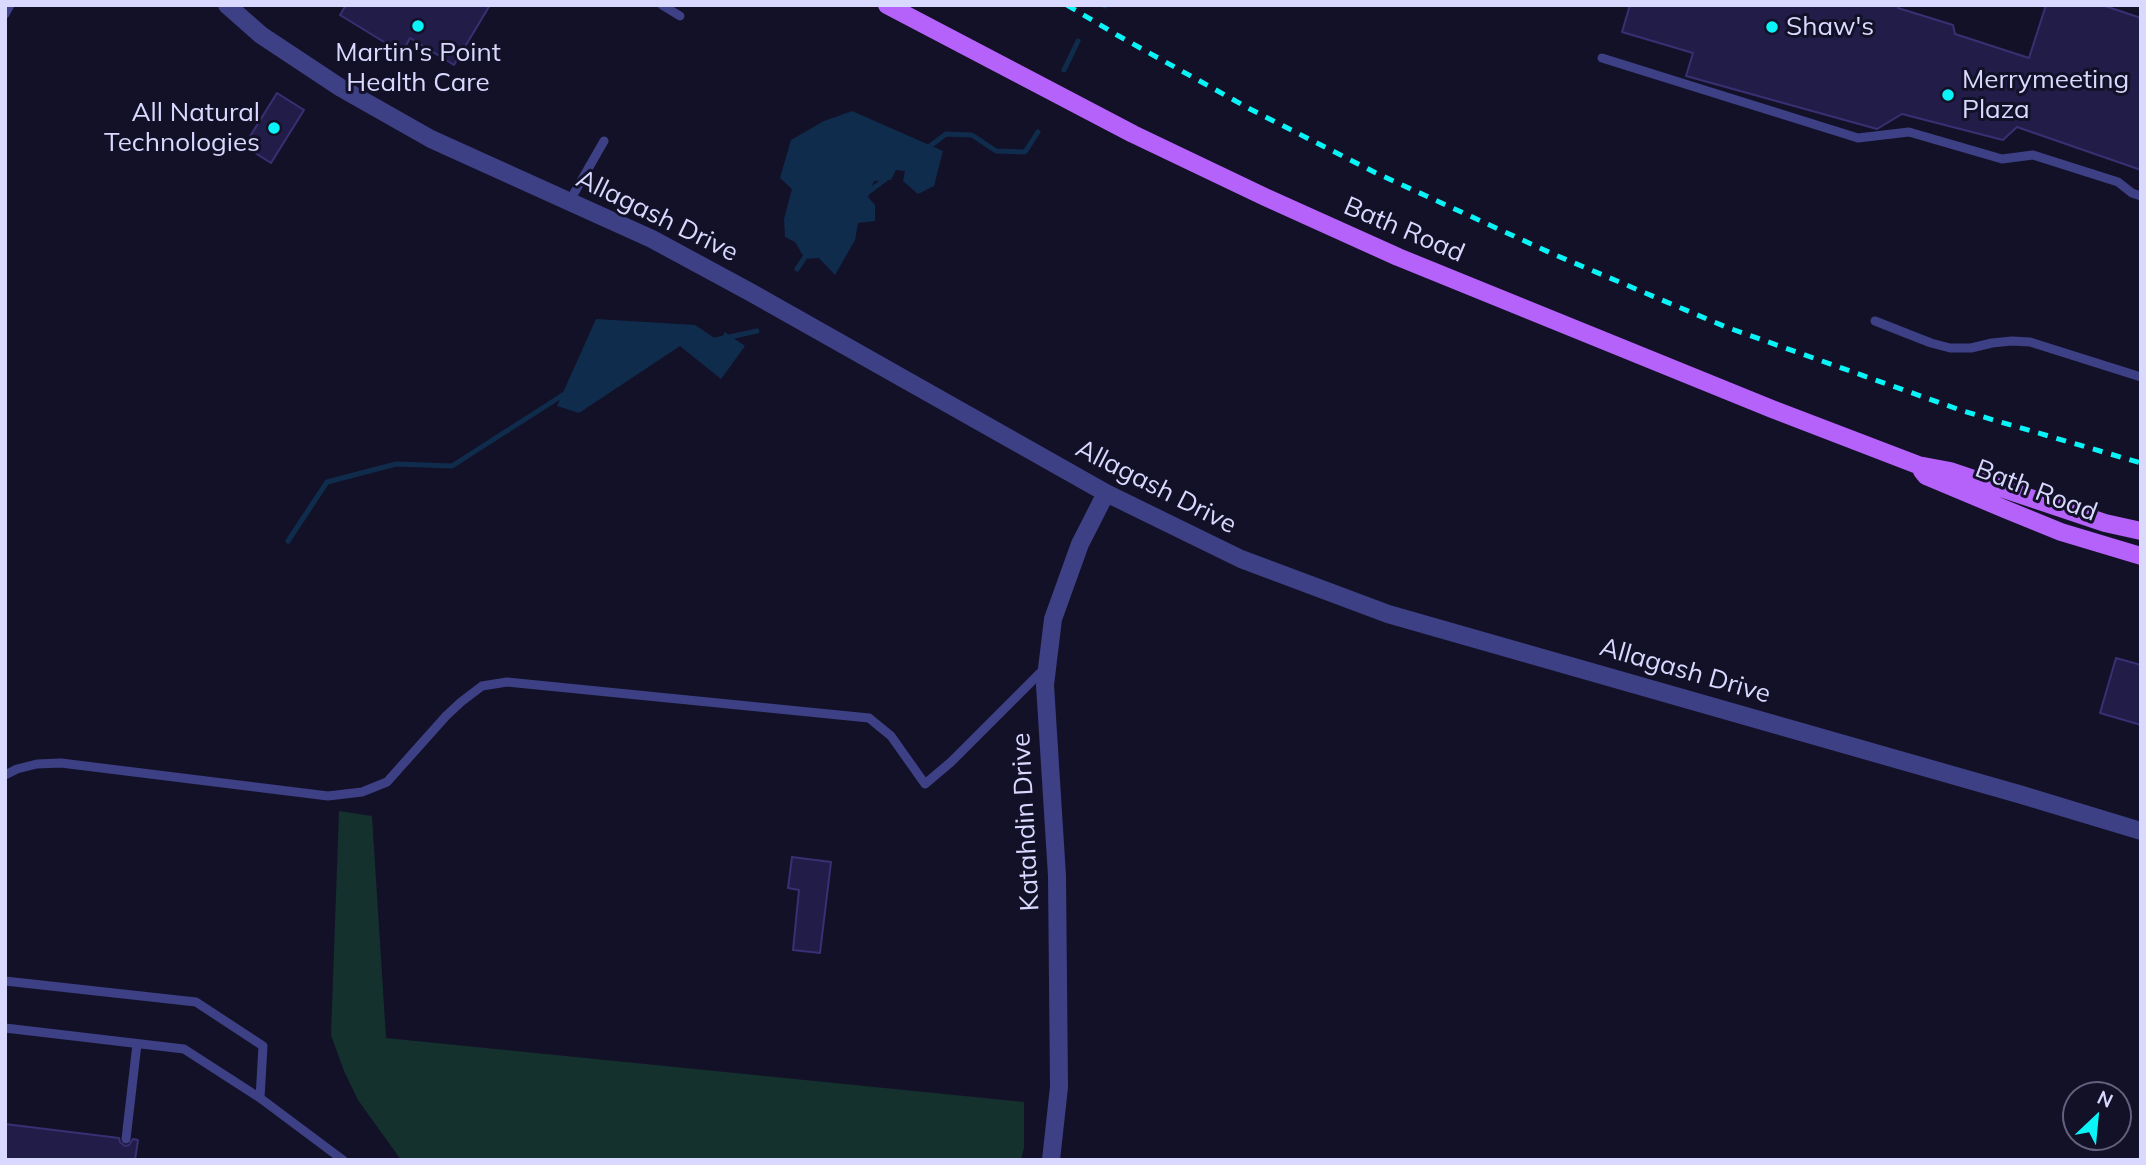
<!DOCTYPE html>
<html>
<head>
<meta charset="utf-8">
<style>
	body { margin:0 }
	#map { position:relative; width:2146px; height:1165px; overflow:hidden; background:#131128; font-family:Mulish,sans-serif }
	canvas { display:block }
	.frame { position:absolute; inset:0; border:7px solid #d9d8fe; pointer-events:none }
	.north { position:absolute; left:2062px; top:1081px; width:70px; height:70px; box-sizing:border-box; background:#131128; border:2px solid #62617e; border-radius:50%; rotate:26deg; font-size:19px; font-weight:700; line-height:28px; text-align:center; color:#d9d8fe }
	.north::after { content:''; display:block; margin:auto; width:24px; height:32px; background:#0af4f8; clip-path:polygon(50% 0,100% 100%,50% 72%,0 100%) }
</style>
</head>
<body>
<div id="map">
<canvas width="2146" height="1165"></canvas>
<div class="frame"></div>
<div class="north">N</div>
</div>
<script>
const c = document.querySelector('canvas').getContext('2d');
c.lineJoin = 'round';
function fillPath(path, color) {
  c.fillStyle = color;
  c.fill(path, 'evenodd');
}
function toPath(rows) {
  const path = new Path2D();
  for (const r of rows) {
    path.moveTo(r[0], r[1]);
    for (let i = 2; i < r.length; i += 2) path.lineTo(r[i], r[i + 1]);
  }
  return path;
}
function strokePath(path, color, width, dash) {
  c.strokeStyle = color;
  c.lineWidth = width;
  c.lineCap = dash ? 'butt' : 'round';
  c.setLineDash(dash || []);
  c.stroke(path);
}
function drawText(font, color, halo, rows, align = 'center') {
  c.font = font + ' Mulish,sans-serif';
  c.lineWidth = 6;
  c.setLineDash([]);
  c.textBaseline = 'middle';
  c.strokeStyle = halo;
  c.fillStyle = color;
  for (const [text, x, y, turn = 0] of rows) {
    c.save();
    c.translate(x, y);
    c.rotate((+turn || 0) * Math.PI / 180);
    c.textAlign = isNaN(turn) ? turn : align;
    if (halo) c.strokeText(text, 0, 0);
    c.fillText(text, 0, 0);
    c.restore();
  }
}
fillPath(toPath([
	[339,811,372,816,386,1038,1024,1102,1024,1148,1021,1160,401,1160,358,1100,344,1071,331,1035]
]), '#14312e');
fillPath(toPath([
	[852,111,943,151,934,186,918,194,903,181,905,171,896,170,891,180,874,181,868,197,875,205,875,221,858,223,855,240,835,275,819,258,805,259,795,242,785,237,784,219,792,189,780,178,791,140,824,121],
	[596,319,695,325,719,341,725,332,745,346,721,379,680,346,579,413,557,406]
]), '#102c4c');
strokePath(toPath([
	[1105,6,1105,5],
	[1064,70,1078,41],
	[926,149,946,134,972,135,996,151,1025,152,1038,132],
	[867,193,887,178],
	[797,269,807,254],
	[711,341,757,331],
	[288,541,327,482,396,464,452,466,566,393]
]), '#102c4c', 5);
const building = toPath([
	[346,5,490,5,454,65,410,38,402,53,340,15,346,5],
	[1630,5,1899,5,1898,8,1953,25,1955,34,2029,58,2046,5,2102,5,2141,18,2141,170,2017,127,2003,140,1902,114,1877,129,1686,76,1693,53,1622,32,1630,5],
	[277,93,304,110,271,163,244,146,277,93],
	[2116,658,2141,665,2141,725,2100,713,2116,658],
	[792,857,831,862,820,953,793,950,799,890,788,888,792,857],
	[5,1124,119,1138,120,1142,125,1146,129,1145,133,1139,138,1140,135,1160,5,1160,5,1124]
]);
fillPath(building, '#221d48');
strokePath(building, '#383073', 2);
strokePath(toPath([
	[662,5,680,16],
	[5,14,10,5],
	[1602,58,1858,138,1909,132,2002,159,2033,155,2118,182,2132,193,2141,196],
	[569,202,604,141],
	[1875,321,1931,343,1950,348,1971,348,1992,343,2012,341,2030,342,2141,377],
	[5,775,17,769,37,764,61,763,328,796,362,792,387,782,446,716,461,702,482,686,507,682,869,718,891,736,925,784,951,762,1044,669],
	[5,981,196,1002,263,1046,260,1098],
	[5,1028,184,1049,260,1098,343,1160],
	[126,1139,137,1044]
]), '#3d4085', 9);
strokePath(toPath([
	[227,5,261,35,341,88,431,139,652,239,750,292,1106,493,1241,559,1388,614,2022,795,2141,831],
	[1051,1160,1059,1087,1057,876,1045,685,1053,619,1080,544,1106,493]
]), '#3d4085', 18);
strokePath(toPath([
	[887,5,1133,134,1265,197,1398,257,1772,409,1918,465,1950,471,2105,523,2141,531],
	[1922,471,1926,476,2007,510,2061,532,2141,556]
]), '#b562fb', 18);
strokePath(toPath([
	[1067,5,1117,35,1250,109,1376,173,1553,254,1726,327,1963,411,2141,463]
]), '#0af4f8', 5, [10, 9]);
for (const [x, y, r, color] of [
	[418,26,7,"#0af4f8"],
	[1772,27,7,"#0af4f8"],
	[1948,95,7,"#0af4f8"],
	[274,128,7,"#0af4f8"]
]) {
  const dot = new Path2D();
  dot.arc(x, y, r, 0, 2 * Math.PI);
  c.fillStyle = color;
  c.fill(dot);
  strokePath(dot, '#131128', 2.5);
}
drawText('26px', '#d9d8fe', '#131128', [
	["Shaw's",1786,27],
	["Martin's Point",418,53,"center"],
	["Health Care",418,83,"center"],
	["Merrymeeting",1962,80],
	["Plaza",1962,110],
	["All Natural",260,113,"right"],
	["Technologies",260,143,"right"]
], 'left');
drawText('26px', '#d9d8fe', '#131128', [
	["Allagash Drive",657,216,26],
	["Bath Road",1404,230,23],
	["Allagash Drive",1156,487,27],
	["Bath Road",2036,491,21],
	["Allagash Drive",1685,671,16],
	["Katahdin Drive",1026,822,-93]
]);
</script>
</body>
</html>
